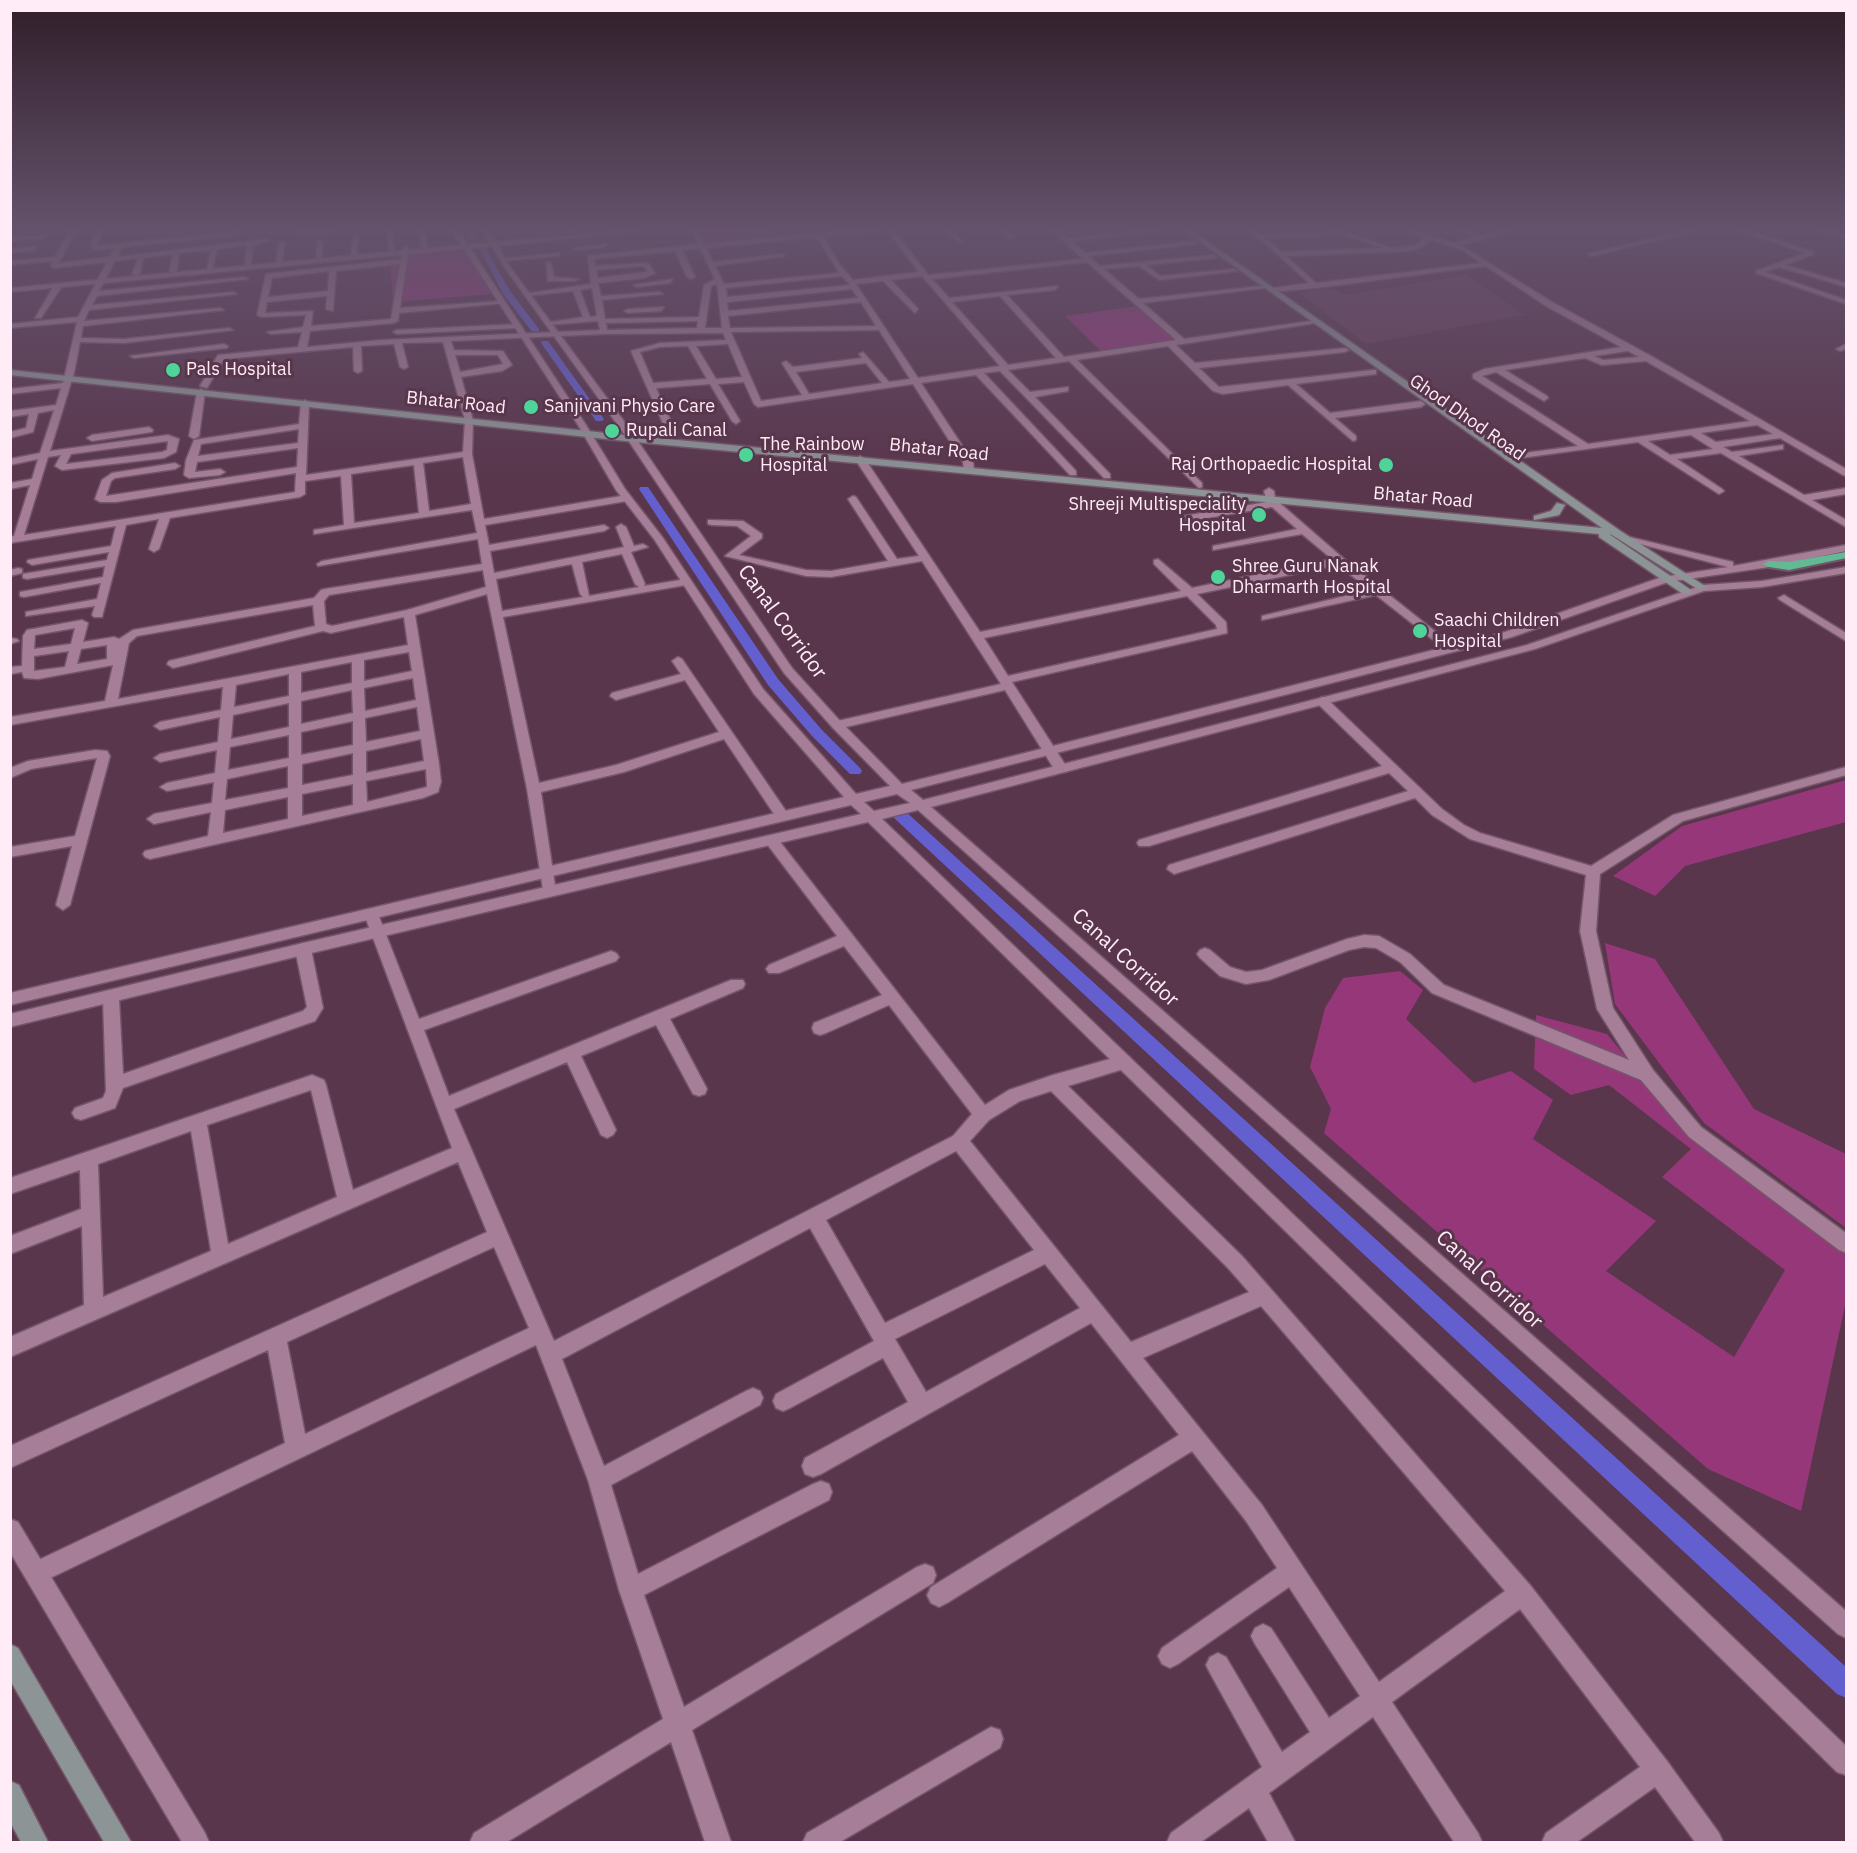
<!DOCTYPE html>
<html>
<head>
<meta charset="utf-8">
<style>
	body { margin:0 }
	#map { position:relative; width:1857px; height:1853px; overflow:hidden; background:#59364c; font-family:"IBM Plex Sans",sans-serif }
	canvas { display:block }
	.frame { position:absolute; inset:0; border:12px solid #ffecf7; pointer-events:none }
</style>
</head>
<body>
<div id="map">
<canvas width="1857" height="1853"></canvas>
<div class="frame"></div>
</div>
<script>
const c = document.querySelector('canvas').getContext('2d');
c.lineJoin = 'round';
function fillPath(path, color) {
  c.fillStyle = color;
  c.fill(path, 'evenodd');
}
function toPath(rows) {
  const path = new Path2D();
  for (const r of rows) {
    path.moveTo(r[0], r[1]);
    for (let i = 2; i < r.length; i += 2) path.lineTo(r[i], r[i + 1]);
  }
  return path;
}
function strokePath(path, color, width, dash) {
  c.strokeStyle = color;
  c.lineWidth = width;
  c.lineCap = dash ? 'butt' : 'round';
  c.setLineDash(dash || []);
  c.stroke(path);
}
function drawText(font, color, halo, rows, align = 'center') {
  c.font = font + ' "IBM Plex Sans",sans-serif';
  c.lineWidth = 6;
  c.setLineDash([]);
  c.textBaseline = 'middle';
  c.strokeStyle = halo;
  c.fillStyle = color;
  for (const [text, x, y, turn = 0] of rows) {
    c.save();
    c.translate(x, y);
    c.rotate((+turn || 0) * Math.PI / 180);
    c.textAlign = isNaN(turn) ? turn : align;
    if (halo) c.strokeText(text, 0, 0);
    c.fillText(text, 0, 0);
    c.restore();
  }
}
fillPath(toPath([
	[1466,275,1524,315,1366,344,1299,293,1331,289,1347,295]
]), '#673f59');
fillPath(toPath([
	[701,226,762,226,767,237,700,244],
	[463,248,491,294,393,302,390,255],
	[1139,306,1179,341,1102,352,1065,316],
	[1846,780,1846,822,1685,866,1655,896,1613,876,1682,826],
	[1605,943,1655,959,1754,1109,1846,1154,1846,1228,1704,1123,1615,1004],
	[1400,971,1423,990,1406,1019,1474,1083,1511,1071,1553,1100,1533,1139,1656,1221,1606,1271,1734,1357,1785,1270,1662,1177,1691,1149,1609,1085,1571,1095,1534,1069,1536,1015,1607,1034,1690,1135,1846,1252,1846,1301,1801,1511,1708,1469,1324,1133,1331,1109,1310,1067,1325,1008,1343,978]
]), '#96377a');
fillPath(toPath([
	[463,226,471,226,478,240,472,240,463,226],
	[478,245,484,245,510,291,539,329,539,333,533,333,503,294,478,245],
	[542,341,548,341,604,419,602,421,596,421,541,343,542,341],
	[640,487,648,487,778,679,822,730,860,768,862,771,860,774,850,774,812,736,768,685,639,489,640,487],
	[899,809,904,810,1846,1667,1846,1698,1837,1694,894,818,892,814,899,809]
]), '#645fcf');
const minor = toPath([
	[10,226,38,226,10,230,10,226],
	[72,226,78,226,59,263,110,257,115,248,95,250,90,245,98,226,104,226,97,246,229,232,235,229,235,226,241,226,240,231,230,236,122,247,117,257,266,239,269,241,253,245,251,264,248,266,245,264,247,245,217,249,213,268,210,270,207,268,211,250,179,253,177,271,173,273,169,271,173,254,143,258,140,274,136,276,132,274,138,258,115,261,99,291,244,277,248,279,97,296,92,305,233,292,237,294,89,310,84,321,220,308,224,310,83,326,81,338,124,339,229,328,233,330,124,343,80,342,74,373,50,451,168,435,179,439,176,452,164,458,62,470,55,466,61,455,48,457,24,535,295,492,296,473,116,502,100,502,95,499,102,480,112,473,175,463,180,466,175,469,115,478,111,481,106,496,297,467,298,448,197,462,195,472,220,469,225,472,220,475,189,478,184,475,186,460,194,440,299,424,301,403,305,400,309,403,306,475,463,452,465,420,443,342,402,343,408,367,404,369,400,367,394,344,361,346,362,371,358,373,354,371,353,347,224,359,207,388,200,386,218,355,298,347,302,332,271,334,267,332,303,327,306,315,261,317,257,315,266,274,401,259,403,248,406,246,409,248,400,308,502,301,506,303,399,313,398,321,394,323,310,331,307,347,381,340,600,330,598,321,548,325,544,323,583,317,573,291,527,296,523,294,591,284,588,256,698,244,689,226,695,226,704,244,884,226,908,226,893,229,928,275,1083,259,1047,226,1054,226,1068,238,1174,226,1176,229,1072,241,1085,253,1194,241,1196,244,1089,256,1100,266,1214,255,1216,258,1146,265,1160,276,1234,269,1238,271,1159,280,1139,266,1104,269,1139,299,1261,286,1265,288,1143,303,1184,339,1318,320,1322,322,1176,345,1195,363,1345,348,1349,350,1345,352,1199,368,1219,387,1373,370,1376,370,1376,374,1296,384,1330,413,1421,401,1425,404,1421,407,1335,418,1356,436,1356,440,1353,441,1288,385,1223,394,1213,391,1168,346,1077,360,1202,483,1202,487,1199,488,1069,361,1008,370,1030,392,1068,387,1068,391,1035,397,1110,474,1110,478,1104,478,1000,371,984,373,1076,471,1076,475,1070,475,976,375,921,383,973,462,974,470,969,473,964,470,963,462,913,384,758,407,754,404,744,382,718,384,740,421,736,424,732,421,710,384,656,388,676,433,668,435,631,351,660,343,726,340,723,333,604,334,451,341,454,350,503,351,512,365,502,371,461,377,473,420,472,454,484,519,627,495,632,498,627,501,485,525,489,545,604,525,609,528,604,531,490,551,494,573,624,547,616,527,621,524,626,527,634,546,643,544,648,547,631,552,645,584,644,586,686,579,691,582,686,585,503,617,539,783,616,765,719,732,685,680,616,700,610,696,612,693,681,674,672,661,678,657,682,659,790,817,788,820,778,820,724,739,624,772,541,792,556,892,554,896,544,896,527,789,487,594,415,615,439,764,441,782,438,792,423,798,150,859,145,857,143,854,145,851,208,836,211,812,154,824,147,819,154,814,212,803,214,782,167,791,160,787,167,783,215,773,217,750,160,762,154,758,160,754,218,742,220,717,160,730,154,726,160,722,221,710,223,687,10,725,10,717,105,701,113,665,38,679,24,678,22,672,10,674,10,667,22,666,23,636,27,630,82,620,88,623,83,642,114,637,119,639,133,630,314,598,321,590,325,589,482,564,478,539,318,566,317,564,322,561,477,533,472,510,314,534,314,530,344,525,341,476,305,481,305,494,300,497,170,518,159,549,154,552,149,549,159,519,126,525,102,617,94,617,92,615,95,606,26,616,26,612,97,599,101,583,24,597,20,596,20,592,103,577,105,566,27,579,23,578,23,574,107,560,109,552,32,565,27,562,28,560,111,546,116,526,10,543,10,537,14,536,30,485,10,489,10,483,32,479,38,459,10,465,10,459,40,453,54,410,38,413,33,432,10,438,10,432,26,428,29,414,10,417,10,411,56,405,61,388,10,394,10,389,63,383,77,322,10,328,10,324,78,317,107,262,54,268,51,266,53,261,10,265,10,261,55,257,72,226],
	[887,230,919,272,853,280,840,265,823,236,887,230],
	[817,237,839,273,724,284,715,266,785,256,782,254,713,262,706,248,817,237],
	[700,248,715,279,704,285,699,317,605,319,602,300,663,294,659,292,601,296,598,283,644,278,655,273,648,263,595,266,594,259,675,251,687,277,691,279,695,277,682,250,700,248],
	[1087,262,1176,340,1064,357,1007,295,1055,290,1058,286,949,298,932,279,1087,262],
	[400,264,391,319,311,326,313,311,265,313,267,302,327,296,326,309,333,311,336,271,400,264],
	[642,266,645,267,647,272,598,278,596,270,642,266],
	[329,271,328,291,268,297,272,278,329,271],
	[842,276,850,285,727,297,726,288,842,276],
	[922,276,1000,366,918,378,856,284,883,281,915,313,918,309,891,280,922,276],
	[717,284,722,328,705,328,711,286,717,284],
	[592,288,597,316,590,317,580,290,592,288],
	[852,289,858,298,728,311,727,302,852,289],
	[1000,296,1056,358,1008,365,952,302,1000,296],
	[861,302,876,326,730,328,728,316,861,302],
	[698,321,697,328,607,330,606,323,698,321],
	[879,330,910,379,889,382,863,352,859,354,862,358,793,367,786,361,782,363,802,395,761,401,731,332,879,330],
	[728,344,742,377,716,379,696,346,728,344],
	[688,346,707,379,653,383,640,352,660,347,688,346],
	[455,355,498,355,503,364,460,372,455,355],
	[866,363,882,383,809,394,796,372,866,363],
	[299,429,298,443,198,456,201,444,299,429],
	[168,441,167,450,162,452,66,464,71,454,168,441],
	[463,457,471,504,429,511,423,463,463,457],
	[414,465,419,513,354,523,351,474,414,465],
	[622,554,635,584,639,587,589,596,582,562,622,554],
	[572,564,580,594,583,597,502,611,496,579,572,564],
	[483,570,486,587,407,610,332,626,326,624,324,601,329,595,483,570],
	[313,605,315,626,169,661,167,664,173,668,323,631,331,633,404,617,408,645,118,699,129,643,137,636,313,605],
	[75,628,71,644,34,649,35,635,75,628],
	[107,645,107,659,77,664,81,649,107,645],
	[69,651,65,667,34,671,34,656,69,651],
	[409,652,412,671,364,681,364,660,409,652],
	[352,662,352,683,301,693,301,672,352,662],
	[289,674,289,696,234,707,236,685,289,674],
	[413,678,416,700,365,711,364,688,413,678],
	[352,690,353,713,301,724,301,701,352,690],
	[289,703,289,727,231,739,233,715,289,703],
	[417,707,420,731,366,742,365,718,417,707],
	[353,721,353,745,301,755,301,732,353,721],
	[289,735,289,758,228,770,230,747,289,735],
	[421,739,424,761,366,773,366,751,421,739],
	[353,753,353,775,302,785,302,764,353,753],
	[288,766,288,788,225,800,227,779,288,766],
	[426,769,427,787,367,802,366,781,426,769],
	[353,784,353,805,302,816,302,794,353,784],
	[288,797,288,819,223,833,225,810,288,797],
	[298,226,304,226,304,230,309,231,359,226,309,235,299,233,298,226],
	[386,226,392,226,394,251,389,250,386,226],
	[420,226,426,226,427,247,424,249,421,247,420,226],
	[565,226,571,226,572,234,568,234,565,226],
	[943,226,950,226,962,242,958,242,943,226],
	[996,226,1003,226,1014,237,1009,238,996,226],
	[1241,226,1248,226,1260,234,1345,231,1390,248,1416,245,1425,238,1393,226,1403,226,1453,243,1475,237,1444,226,1454,226,1482,235,1507,228,1504,226,1512,226,1514,230,1460,245,1552,302,1651,356,1846,469,1846,476,1843,475,1780,438,1723,447,1732,452,1783,445,1783,449,1739,456,1804,495,1846,488,1846,494,1812,500,1846,520,1846,527,1721,453,1677,459,1722,489,1724,491,1719,494,1638,442,1506,460,1504,458,1509,455,1578,446,1473,378,1473,374,1484,369,1621,347,1546,306,1486,266,1316,288,1270,292,1273,288,1309,283,1266,244,1241,226],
	[1344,235,1383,248,1282,252,1265,238,1344,235],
	[1431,240,1461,249,1481,263,1316,283,1286,256,1408,251,1420,248,1431,240],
	[1628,351,1639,357,1603,360,1594,356,1628,351],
	[1585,358,1602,365,1646,361,1750,421,1588,444,1482,376,1496,372,1544,401,1548,398,1547,396,1505,370,1585,358],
	[1757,425,1773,434,1716,442,1701,433,1757,425],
	[1691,435,1713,449,1670,455,1648,441,1691,435],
	[1687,226,1693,226,1692,232,1591,256,1588,254,1683,231,1687,230,1687,226],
	[1727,226,1737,226,1814,252,1814,254,1785,265,1846,283,1846,287,1779,267,1765,272,1846,300,1846,304,1756,273,1756,271,1805,253,1727,226],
	[1803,226,1814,226,1846,234,1846,238,1803,226],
	[46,235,44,238,10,241,10,237,46,235],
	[353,236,358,237,357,254,354,256,351,254,353,236],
	[318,240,323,241,322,257,319,259,316,257,318,240],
	[282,241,285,243,282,261,279,263,276,261,279,243,282,241],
	[607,244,605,247,576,250,573,248,607,244],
	[37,247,35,250,10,253,10,249,37,247],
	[560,253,558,256,503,261,500,259,560,253],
	[546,262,551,263,554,277,579,279,575,281,548,281,546,262],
	[673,279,670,283,637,287,633,285,673,279],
	[55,284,62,286,41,318,35,318,55,284],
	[664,307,661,311,628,313,624,311,628,309,664,307],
	[520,324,517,328,397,334,393,332,397,330,520,324],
	[224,344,228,346,227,348,134,358,130,356,224,344],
	[1846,344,1846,349,1840,351,1836,349,1846,344],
	[201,389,205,392,199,436,194,439,189,436,197,392,201,389],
	[149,427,153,430,152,432,92,441,87,438,92,435,149,427],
	[860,456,865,459,980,632,1181,591,1154,564,1154,560,1158,559,1192,588,1332,559,1302,534,1213,550,1213,546,1297,529,1272,507,1184,522,1179,519,1184,516,1267,502,1264,491,1269,488,1274,491,1275,499,1344,559,1456,648,1454,650,1446,650,1376,595,1262,620,1262,616,1370,590,1338,565,1197,594,1226,622,1227,633,1012,682,1068,769,1066,772,1056,772,1005,690,837,729,833,728,833,722,1001,684,922,561,831,577,806,576,725,556,751,536,737,526,712,525,708,524,708,520,743,521,762,534,762,538,739,555,806,570,831,571,888,561,848,499,853,496,856,497,897,559,919,556,855,459,860,456],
	[1187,596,1216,625,1217,629,1008,676,984,638,1187,596],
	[18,568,22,569,22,573,10,576,10,570,18,568],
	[1784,595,1846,633,1846,641,1780,600,1778,598,1784,595],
	[10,638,17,639,19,641,10,644,10,638],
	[1322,697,1326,698,1442,809,1464,825,1480,833,1591,866,1673,815,1846,767,1846,775,1683,821,1600,874,1596,931,1613,1008,1653,1070,1701,1127,1846,1233,1846,1253,1839,1250,1689,1137,1641,1080,1432,993,1400,962,1376,948,1364,947,1349,950,1269,980,1246,984,1220,976,1200,958,1197,954,1200,950,1205,948,1210,950,1230,967,1246,972,1262,970,1347,939,1364,935,1379,936,1410,954,1444,985,1629,1060,1597,1009,1580,931,1586,875,1470,839,1432,815,1415,798,1174,874,1167,869,1169,865,1408,791,1389,773,1149,846,1139,846,1137,843,1139,840,1382,766,1318,704,1316,701,1322,697],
	[95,750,107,751,110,756,70,905,63,910,56,905,72,846,10,857,10,847,75,836,97,758,31,769,10,778,10,768,28,761,95,750],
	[772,836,777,838,985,1105,1009,1090,1053,1075,1124,1055,1130,1057,1132,1062,1130,1067,1068,1086,1242,1256,1530,1585,1667,1761,1719,1833,1723,1842,1695,1842,1655,1787,1577,1842,1542,1842,1546,1833,1640,1767,1520,1609,1392,1702,1478,1833,1482,1842,1454,1842,1373,1717,1269,1793,1295,1842,1268,1842,1249,1808,1201,1842,1167,1842,1171,1833,1262,1767,1210,1673,1206,1665,1210,1657,1218,1653,1226,1657,1282,1752,1310,1732,1255,1644,1251,1636,1255,1628,1263,1624,1271,1628,1329,1718,1360,1696,1289,1587,1178,1664,1170,1668,1162,1664,1158,1656,1162,1648,1277,1568,1246,1521,1192,1451,947,1603,939,1607,931,1603,927,1595,931,1587,1179,1435,1091,1323,821,1474,813,1477,805,1474,802,1466,805,1458,908,1402,883,1358,790,1408,783,1411,776,1408,773,1401,776,1394,874,1341,810,1228,562,1359,604,1466,746,1391,753,1388,760,1391,763,1398,760,1405,611,1485,638,1574,813,1484,821,1481,829,1484,832,1492,829,1500,644,1595,684,1707,917,1567,925,1564,933,1567,936,1575,933,1583,692,1730,731,1842,705,1842,671,1742,507,1842,470,1842,474,1833,663,1719,619,1590,588,1480,536,1345,44,1581,36,1584,28,1581,25,1573,28,1565,285,1443,268,1350,10,1468,10,1446,487,1232,458,1162,10,1357,10,1337,84,1305,82,1226,10,1254,10,1236,81,1209,80,1170,10,1194,10,1178,312,1075,324,1080,326,1085,353,1190,452,1148,364,914,366,910,371,909,378,914,419,1019,611,951,616,953,619,957,616,961,424,1030,449,1096,731,980,743,980,745,984,743,988,670,1019,707,1089,705,1094,699,1096,693,1094,656,1025,581,1056,616,1130,613,1135,607,1138,601,1135,567,1062,454,1109,554,1341,953,1136,972,1114,889,1005,826,1033,820,1035,814,1033,812,1028,814,1023,882,995,844,946,779,973,769,973,766,969,769,965,837,936,767,844,765,841,767,838,772,836],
	[311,1090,337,1197,228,1244,207,1125,311,1090],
	[1051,1091,1228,1268,1249,1292,1131,1342,970,1141,989,1120,1020,1101,1051,1091],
	[191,1131,211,1251,103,1297,98,1164,191,1131],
	[956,1151,1034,1250,885,1323,826,1220,956,1151],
	[494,1247,529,1328,305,1434,287,1342,494,1247],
	[1045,1264,1080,1308,926,1392,895,1339,1045,1264],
	[1261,1306,1505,1591,1379,1682,1262,1505,1143,1358,1261,1306],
	[303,943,308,945,311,949,323,1008,315,1021,123,1088,115,1108,81,1120,75,1118,72,1113,75,1108,103,1098,106,1091,103,999,105,995,117,995,119,999,123,1074,303,1011,307,1007,295,949,298,945,303,943],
	[991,1727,1000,1730,1003,1739,1000,1748,840,1842,803,1842,807,1833,991,1727]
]);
const tertiary = toPath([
	[449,226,455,226,468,245,489,243,480,226,486,226,496,242,664,226,688,226,498,246,510,267,629,428,792,668,841,722,902,784,1505,632,1662,577,1728,567,1621,539,1621,535,1733,562,1733,566,1846,545,1846,551,1769,567,1668,582,1512,637,911,790,923,800,1527,645,1703,585,1762,581,1846,567,1846,573,1762,587,1704,591,1535,649,931,807,1846,1611,1846,1638,1838,1634,918,810,882,819,1846,1746,1846,1775,1837,1772,868,822,303,955,10,1027,10,1014,303,943,861,814,851,805,10,1005,10,993,844,797,754,694,654,539,616,490,578,425,464,249,10,292,10,288,461,245,449,226],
	[492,246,505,268,622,431,784,673,833,728,890,786,856,794,763,689,663,538,625,489,586,425,470,248,492,246],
	[897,794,910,803,874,811,864,802,897,794],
	[10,1519,18,1522,205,1833,209,1842,182,1842,10,1552,10,1519]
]);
const secondary = toPath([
	[1178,226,1185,226,1619,530,1708,588,1699,590,1612,535,1609,534,1691,590,1691,594,1683,594,1599,537,1599,534,625,441,10,375,10,370,625,435,1602,528,1178,226],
	[1557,503,1565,505,1559,515,1534,520,1534,516,1551,511,1557,503],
	[10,1644,18,1648,131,1842,104,1842,10,1680,10,1644],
	[10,1781,19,1785,48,1842,21,1842,10,1822,10,1781]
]);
const trunk = toPath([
	[1846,552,1846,558,1789,570,1769,567,1763,564,1769,561,1789,562,1846,552]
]);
strokePath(minor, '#735669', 3);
strokePath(tertiary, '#735669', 3);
strokePath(secondary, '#735669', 3);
strokePath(trunk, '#735669', 4);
fillPath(minor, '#a77e97');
fillPath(tertiary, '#a77e97');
fillPath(secondary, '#8d9496');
fillPath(trunk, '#62ba94');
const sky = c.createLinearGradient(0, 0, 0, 485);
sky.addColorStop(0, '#311e2a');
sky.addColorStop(0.47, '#64526c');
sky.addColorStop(1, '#64526c00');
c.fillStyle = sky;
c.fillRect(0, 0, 1857, 485);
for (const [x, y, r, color] of [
	[173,370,8,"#4ed399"],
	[531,407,8,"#4ed399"],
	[612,431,8,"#4ed399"],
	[746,455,8,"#4ed399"],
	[1386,465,8,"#4ed399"],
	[1259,515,8,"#4ed399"],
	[1218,577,8,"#4ed399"],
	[1420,631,8,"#4ed399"]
]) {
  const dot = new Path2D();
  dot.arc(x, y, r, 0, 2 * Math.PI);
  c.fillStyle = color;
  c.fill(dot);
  strokePath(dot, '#59364c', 2);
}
drawText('18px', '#ffecf7', '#59364c', [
	["Pals Hospital",186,370],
	["Sanjivani Physio Care",544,407],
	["Rupali Canal",626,431],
	["The Rainbow",760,445],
	["Hospital",760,466],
	["Raj Orthopaedic Hospital",1372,465,"right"],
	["Shreeji Multispeciality",1246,505,"right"],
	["Hospital",1246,526,"right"],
	["Shree Guru Nanak",1232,567],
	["Dharmarth Hospital",1232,588],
	["Saachi Children",1434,621],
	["Hospital",1434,642]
], 'left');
drawText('18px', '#ffecf7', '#59364c', [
	["Bhatar Road",456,403,6],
	["Ghod Dhod Road",1467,418,35],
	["Bhatar Road",939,450,6],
	["Bhatar Road",1423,498,5]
]);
drawText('21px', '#ffecf7', '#59364c', [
	["Canal Corridor",782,622,54],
	["Canal Corridor",1125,958,42],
	["Canal Corridor",1489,1280,42]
]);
</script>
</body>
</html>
